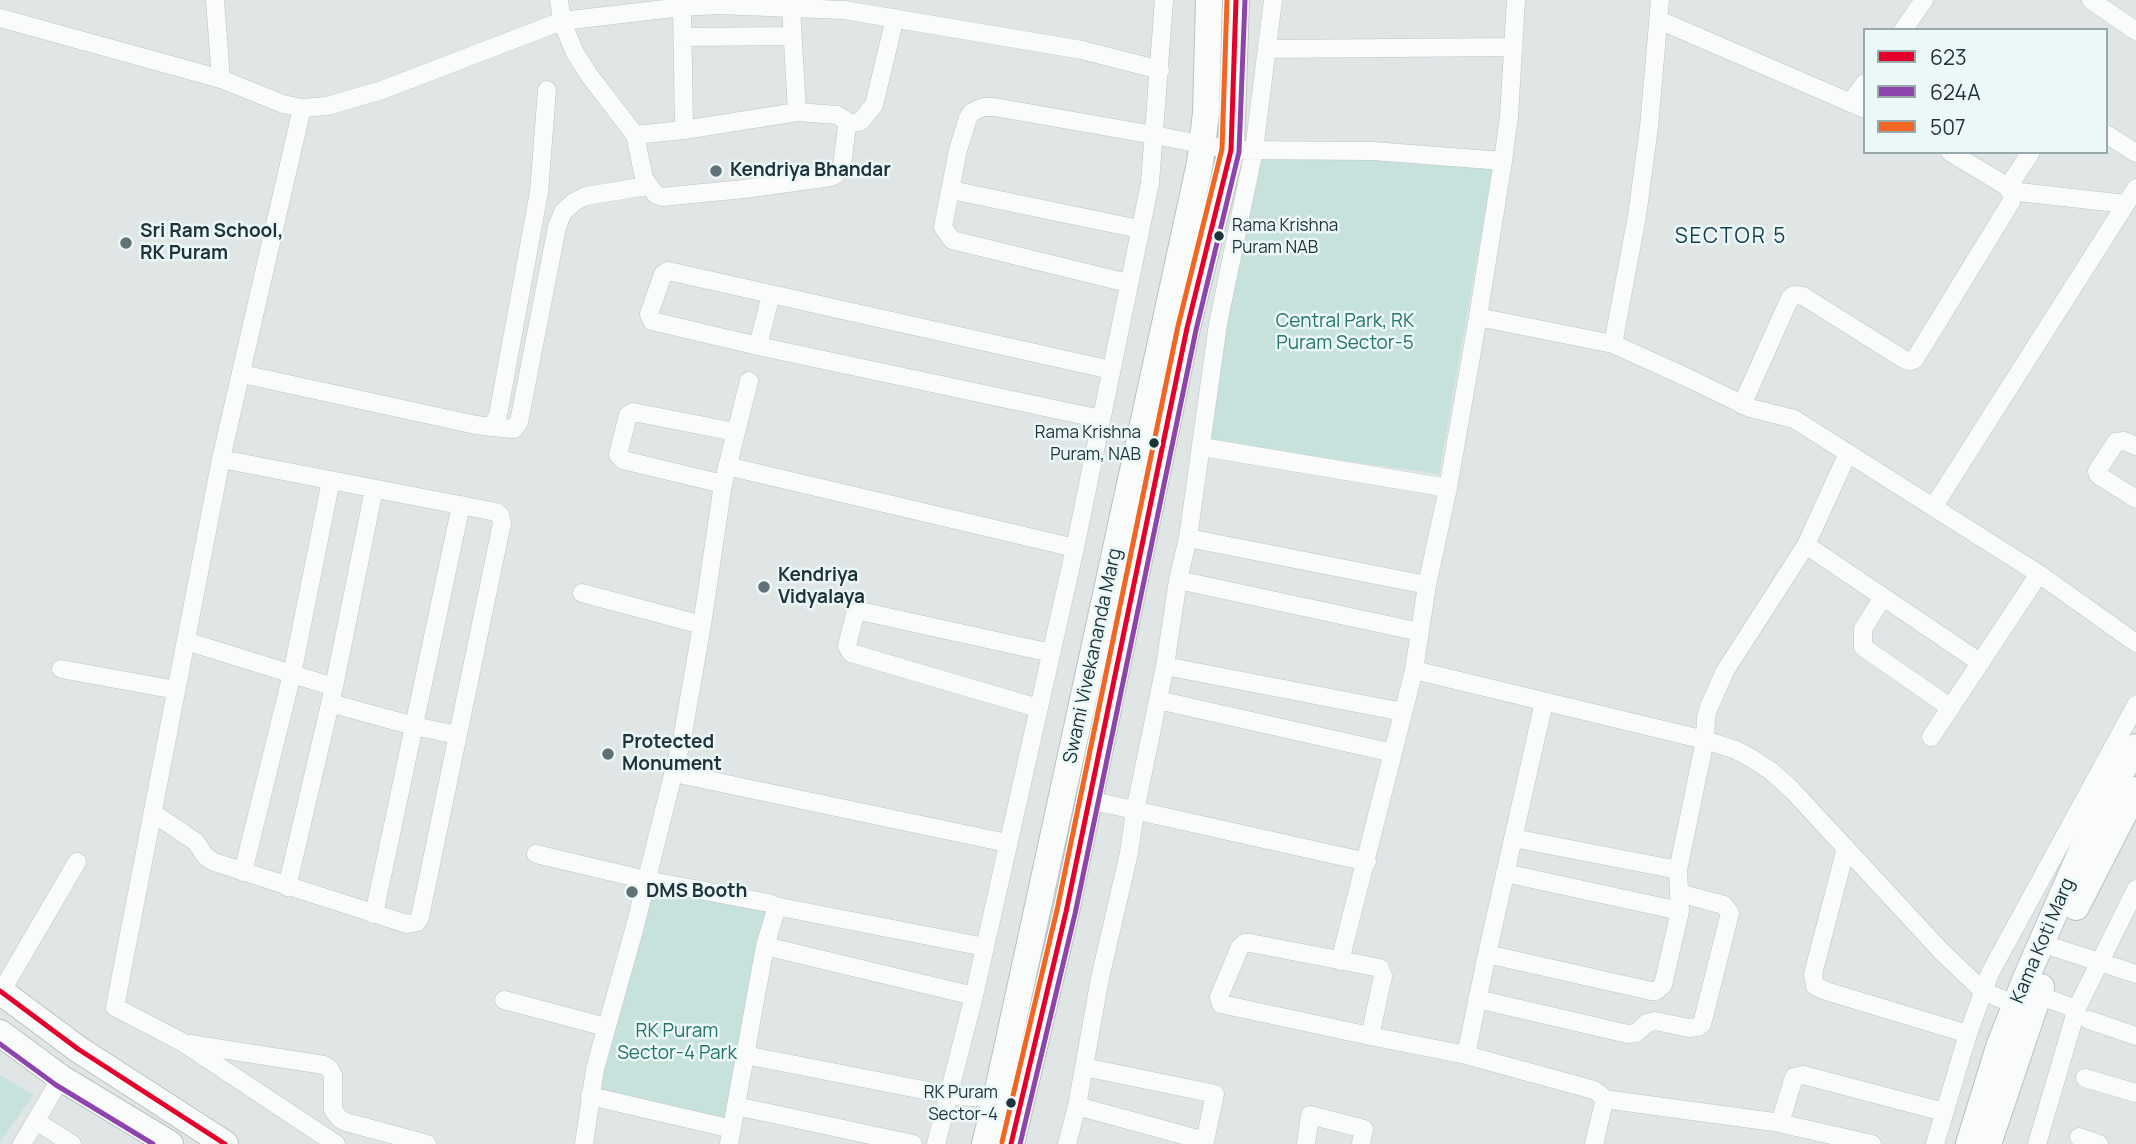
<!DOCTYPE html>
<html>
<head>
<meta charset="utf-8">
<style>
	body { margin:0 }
	#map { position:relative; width:2136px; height:1144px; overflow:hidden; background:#e0e6e6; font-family:Manrope,sans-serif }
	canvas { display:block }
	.legend { position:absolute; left:1863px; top:28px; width:245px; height:126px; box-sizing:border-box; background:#ecf7f7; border:2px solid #99a9ab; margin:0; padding:9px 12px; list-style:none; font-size:21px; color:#1c333a }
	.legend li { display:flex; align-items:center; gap:14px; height:35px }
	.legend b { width:35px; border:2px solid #99a9ab }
</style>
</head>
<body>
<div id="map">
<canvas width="2136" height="1144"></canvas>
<ul class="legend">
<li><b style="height:9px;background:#e4002b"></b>623</li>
<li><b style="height:9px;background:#8e44ad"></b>624A</li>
<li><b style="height:9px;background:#f26522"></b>507</li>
</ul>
</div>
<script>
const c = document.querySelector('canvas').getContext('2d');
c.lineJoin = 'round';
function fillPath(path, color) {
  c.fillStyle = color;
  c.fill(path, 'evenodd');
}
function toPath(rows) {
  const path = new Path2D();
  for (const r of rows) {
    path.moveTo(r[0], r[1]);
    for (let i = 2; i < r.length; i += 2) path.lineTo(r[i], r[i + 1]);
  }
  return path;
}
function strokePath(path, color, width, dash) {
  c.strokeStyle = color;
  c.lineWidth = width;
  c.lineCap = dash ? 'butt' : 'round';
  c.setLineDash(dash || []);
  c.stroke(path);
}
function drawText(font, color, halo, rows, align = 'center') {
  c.font = font + ' Manrope,sans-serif';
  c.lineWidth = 5;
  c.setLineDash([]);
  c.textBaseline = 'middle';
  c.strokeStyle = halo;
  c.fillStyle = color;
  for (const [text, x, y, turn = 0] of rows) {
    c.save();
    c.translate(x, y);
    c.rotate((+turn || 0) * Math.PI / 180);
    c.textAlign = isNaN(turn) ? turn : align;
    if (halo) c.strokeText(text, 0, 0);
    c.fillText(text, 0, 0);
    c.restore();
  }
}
fillPath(toPath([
	[1260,151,1493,167,1439,474,1204,442],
	[652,881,775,906,732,1129,590,1096],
	[0,1075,34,1095,0,1142]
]), '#c7e2dc');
const street = toPath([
	[215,0,221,79],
	[559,0,562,21,574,51,589,75,635,135,644,178,655,194,662,197,744,189,831,177,835,175,842,166,847,125,844,119,837,115,797,112,684,130,635,135],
	[2091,0,2136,31],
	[682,7,684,130],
	[791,7,797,112],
	[0,18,221,79,283,104,302,108,327,106,382,90,562,21,682,7,718,5,844,10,1082,50,1160,70],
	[1659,20,1865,109],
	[1903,30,1924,0],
	[683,37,793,36],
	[1268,49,1514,47],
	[1850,103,1865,83],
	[302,108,221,459,115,1007,182,1042,336,1144],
	[847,125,861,121,874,105,895,18],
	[2106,134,2136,153],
	[2008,187,2031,152],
	[951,190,1139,229],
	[2010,191,2126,204],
	[1128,283,952,240,943,227,958,150,968,118,972,112,984,107,994,107,1154,135,1231,150,1373,151,1503,161],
	[1478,317,1613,344,1686,377,1750,408,1794,419,2039,574,2136,643],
	[1613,344,1637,216,1649,127,1660,0],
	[758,346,771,294],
	[242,374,476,425,492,427,498,415,539,192,547,90],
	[1742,405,1790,298,1794,295,1803,296,1905,360,1911,361,1915,359,2011,202,2012,196,2008,187,1950,152],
	[1101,419,758,346,652,321,649,314,663,274,668,271,1111,370],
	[492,427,514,429,519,422,557,227,563,212,574,202,586,196,647,186],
	[2136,446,2124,441,2116,442,2097,471,2098,475,2136,499],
	[1202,447,1448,488],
	[727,466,1075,548],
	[723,484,623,460,618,455,628,415,633,412,735,432],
	[1934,506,2136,188],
	[1188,538,1427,585],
	[1806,545,1981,663],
	[1178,580,1420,632],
	[582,593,702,625],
	[1883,597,1863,629,1863,647,1951,708],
	[186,641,334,687],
	[1165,666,1403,712],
	[61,669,176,690],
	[1414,670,1705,740,1736,750,1751,758,1771,771,1792,790,1942,952,1983,991,2025,1009],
	[1158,700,1393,753],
	[330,703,414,726,457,735],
	[1038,708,851,653,847,646,855,614,860,611,1051,653],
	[1931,737,2039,574],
	[674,773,1007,843],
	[1089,800,1367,862],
	[153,813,196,842,205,856,214,862,407,924,417,922,420,917,502,523,500,515,496,512,221,459],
	[1513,838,1678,870],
	[1846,848,1813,974,1815,986,1826,991,1968,1034],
	[536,854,646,880,769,903,775,906,776,910,765,946,729,1144],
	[243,872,292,674,331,480],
	[1505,873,1680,911],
	[287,887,334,687,374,489],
	[775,906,985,947],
	[374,914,461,505],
	[765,946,974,996],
	[2056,948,2136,974],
	[1487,954,1651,991,1656,991,1663,985,1680,911,1678,870,1705,740,1706,717,1709,707,1725,671,1806,545,1848,453],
	[1340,961,1414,670,1427,585,1448,488,1478,317,1503,161,1509,116,1516,0],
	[1,992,77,862],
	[2038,995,2076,1009],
	[1477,999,1628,1034,1636,1033,1647,1023,1655,1021,1689,1028,1698,1027,1702,1024,1730,913,1724,905,1679,893],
	[504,1000,606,1027],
	[2089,1020,2136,1036],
	[1370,1036,1383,976,1380,968,1250,943,1245,943,1240,947,1219,997,1221,1004,1370,1036,1466,1055,1594,1090,1601,1095,1604,1102,1594,1144],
	[190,1044,324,1065,329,1068,333,1075,333,1110,340,1119,346,1122,427,1144],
	[745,1055,949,1095,996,1099],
	[1466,1055,1487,954,1544,702],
	[2085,1078,2136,1093],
	[590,1096,732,1129],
	[1604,1099,1781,1123],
	[736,1106,913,1144],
	[1077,1106,1205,1141,1215,1094,1084,1067],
	[36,1121,72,1144],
	[2079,1137,2099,1144],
	[22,1144,61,1078],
	[584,1144,595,1069,634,930,682,739,702,625,723,484,749,381],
	[936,1144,974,996,1075,548,1150,183,1164,0],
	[1067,1144,1077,1106,1100,978,1129,853,1135,811,1165,666,1178,580,1188,538,1218,324,1254,150,1273,0],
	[1306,1144,1310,1115,1364,1129,1361,1144],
	[1872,1144,1783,1124,1782,1116,1794,1077,1803,1075,1944,1112],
	[1935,1144,1968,1034,1990,973,2136,705],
	[2037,1144,2077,1008,2136,889]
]);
const secondary = toPath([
	[2076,907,2136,790],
	[0,991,78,1049,225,1144],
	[0,1033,61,1078,170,1144],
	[985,1144,996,1099,1200,163,1206,113,1209,0],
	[1011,1144,1066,912,1187,328,1231,150,1236,0],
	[1969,1144,1999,1047,2026,978,2104,800,2136,747],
	[1988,1144,2041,987]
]);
strokePath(street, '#bec4c5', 19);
strokePath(secondary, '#b9c2c2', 28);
strokePath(street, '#fafbfb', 18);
strokePath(secondary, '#fafbfb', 26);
strokePath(toPath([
	[0,991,78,1049,225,1144],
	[1011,1144,1066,912,1187,328,1231,150,1236,0]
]), '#e4002b', 5);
strokePath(toPath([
	[0,1044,56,1085,153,1144],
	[1020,1144,1075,914,1196,330,1239,152,1245,0]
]), '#8e44ad', 5);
strokePath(toPath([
	[1002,1142,1057,910,1178,326,1222,149,1227,0]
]), '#f26522', 5);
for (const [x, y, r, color] of [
	[716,171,7,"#617276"],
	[1219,236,6,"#1c333a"],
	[126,243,7,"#617276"],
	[1154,443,6,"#1c333a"],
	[764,587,7,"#617276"],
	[608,754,7,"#617276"],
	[632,892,7,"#617276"],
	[1011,1103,6,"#1c333a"]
]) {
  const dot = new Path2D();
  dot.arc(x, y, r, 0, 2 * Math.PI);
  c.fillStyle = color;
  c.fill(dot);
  strokePath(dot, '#ecf7f7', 2.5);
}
drawText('17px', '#1c333a', '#ecf7f7', [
	["Rama Krishna",1232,226,"left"],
	["Puram NAB",1232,248,"left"],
	["Rama Krishna",1141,433],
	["Puram, NAB",1141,455],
	["RK Puram",998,1093],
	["Sector-4",998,1115]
], 'right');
drawText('bold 19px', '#1c333a', '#ecf7f7', [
	["Kendriya Bhandar",730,171],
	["Sri Ram School,",140,232],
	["RK Puram",140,254],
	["Kendriya",778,576],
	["Vidyalaya",778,598],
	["Protected",622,743],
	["Monument",622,765],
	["DMS Booth",646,892]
], 'left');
drawText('19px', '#23756c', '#ecf7f7', [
	["Central Park, RK",1345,322],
	["Puram Sector-5",1345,344],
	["RK Puram",677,1032],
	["Sector-4 Park",677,1054]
]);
drawText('19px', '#1c333a', '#ecf7f7', [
	["Swami Vivekananda Marg",1093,656,-78],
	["Kama Koti Marg",2043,941,-67]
]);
c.letterSpacing = '2px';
drawText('21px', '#17404e', '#ecf7f7', [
	["SECTOR 5",1731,237]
]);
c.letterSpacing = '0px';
</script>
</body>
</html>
